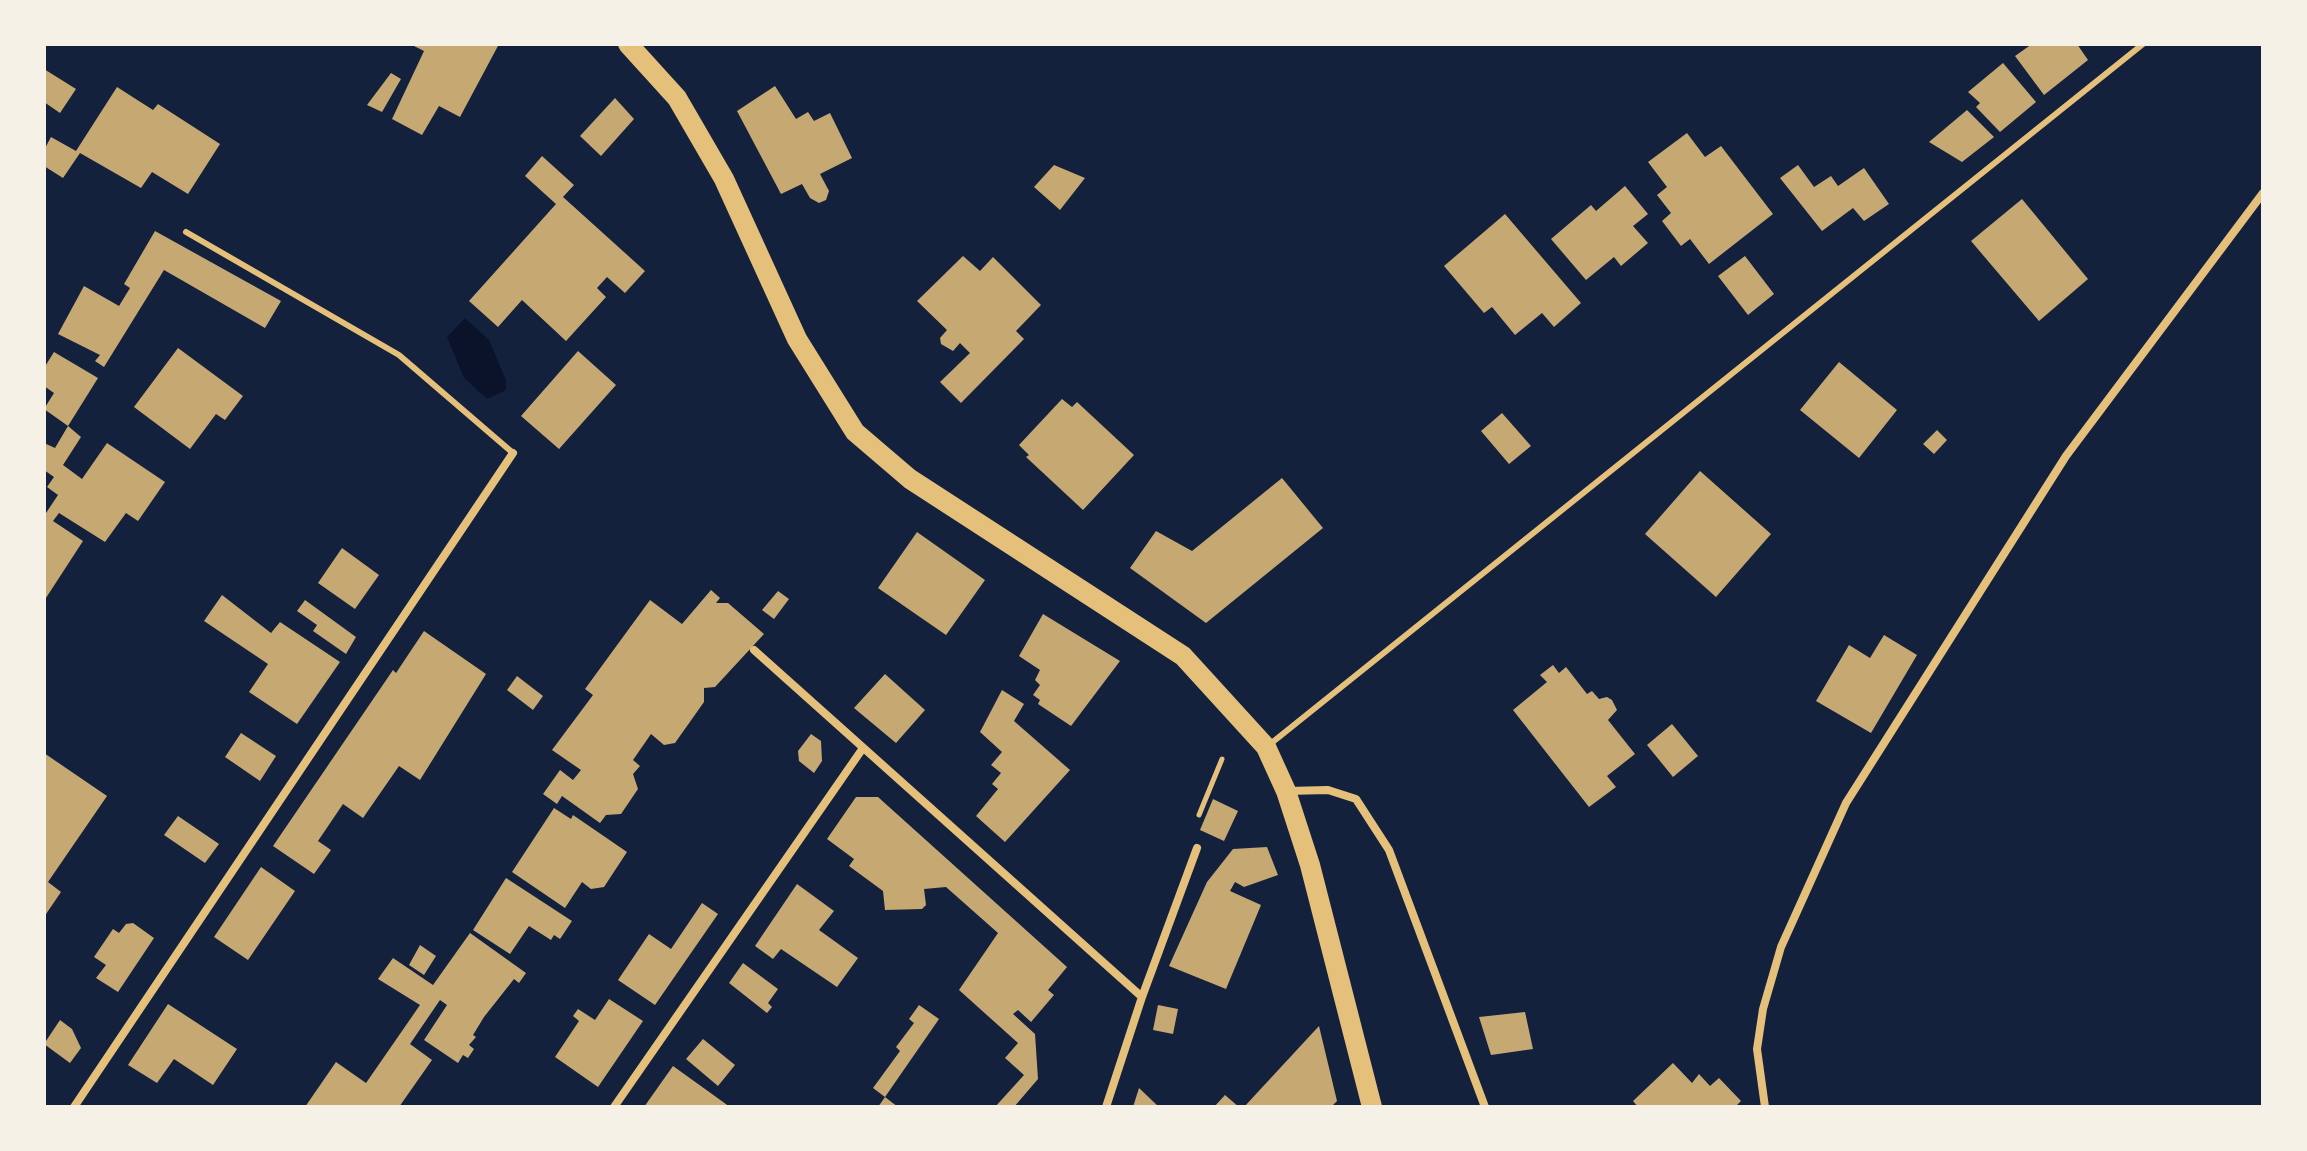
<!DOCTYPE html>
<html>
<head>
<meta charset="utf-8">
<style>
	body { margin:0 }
	#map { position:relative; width:2307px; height:1151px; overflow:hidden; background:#14213d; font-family:Commissioner,sans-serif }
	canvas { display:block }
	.frame { position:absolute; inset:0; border:46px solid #f6f1e7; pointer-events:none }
</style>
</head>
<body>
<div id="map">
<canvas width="2307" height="1151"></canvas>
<div class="frame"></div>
</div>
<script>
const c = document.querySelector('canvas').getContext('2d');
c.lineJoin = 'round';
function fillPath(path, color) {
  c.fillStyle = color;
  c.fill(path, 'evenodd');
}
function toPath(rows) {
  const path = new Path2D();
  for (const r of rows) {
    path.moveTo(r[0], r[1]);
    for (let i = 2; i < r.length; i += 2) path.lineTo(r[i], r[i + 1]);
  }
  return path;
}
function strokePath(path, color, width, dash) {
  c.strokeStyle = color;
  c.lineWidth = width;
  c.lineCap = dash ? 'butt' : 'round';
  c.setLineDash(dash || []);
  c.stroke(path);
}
fillPath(toPath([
	[465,318,489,340,506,380,506,390,487,399,464,378,447,337]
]), '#0b132b');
fillPath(toPath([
	[410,44,499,44,460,117,439,106,422,135,392,119,424,51],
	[2032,44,2077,44,2088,60,2044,95,2015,56],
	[2003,63,2036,102,2000,132,1976,107,1980,103,1968,92],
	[44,69,76,89,60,113,44,102],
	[391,73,401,79,382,112,367,105],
	[775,86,796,119,808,112,814,121,830,113,852,158,820,174,829,191,826,200,819,203,810,198,802,184,781,194,737,111],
	[117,87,153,110,158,104,220,144,188,194,152,172,141,188,80,153,63,178,44,166,44,150,51,137,76,151],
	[615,98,634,119,601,156,580,136],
	[1967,110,1994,137,1962,162,1929,142],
	[1687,133,1705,157,1721,146,1773,214,1709,264,1690,239,1681,246,1662,221,1671,213,1657,195,1667,187,1648,162],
	[542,156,574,185,563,197,645,271,625,293,607,277,597,288,606,297,566,341,522,300,498,327,469,301,556,204,525,176],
	[1054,165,1085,178,1060,210,1034,187],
	[1798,165,1814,187,1831,176,1838,186,1864,168,1889,204,1864,221,1853,208,1822,231,1780,178],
	[1625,186,1648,214,1633,226,1648,243,1621,266,1614,257,1586,280,1551,239,1591,205,1596,211],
	[2022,199,2088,279,2039,321,1971,241],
	[1505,214,1581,303,1554,327,1542,313,1515,335,1492,307,1484,313,1444,266],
	[155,231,281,301,265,328,164,270,104,367,95,361,100,355,58,334,84,286,119,306,130,288,124,284],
	[963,256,980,271,993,257,1041,305,1016,331,1024,339,961,403,940,382,970,353,960,343,953,351,941,344,940,338,947,330,917,301],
	[1745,256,1774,294,1748,315,1718,276],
	[178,348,243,396,225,420,216,414,190,449,134,407],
	[578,351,616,385,559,449,521,416],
	[54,352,98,378,68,426,44,409,54,393,44,386,44,368],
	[1839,362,1897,410,1859,458,1800,410],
	[1062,399,1072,407,1077,402,1134,455,1083,510,1026,457,1029,455,1019,445],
	[1502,413,1531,446,1509,464,1481,431],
	[68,426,81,437,63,465,82,479,107,443,165,482,138,521,126,513,105,542,59,513,53,521,83,541,44,601,44,516,58,495,47,487,54,477,44,470,44,443,55,448],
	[1937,430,1947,440,1934,454,1923,444],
	[1700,471,1771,534,1716,597,1645,534],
	[1282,478,1323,528,1206,623,1130,568,1156,531,1192,551],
	[917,532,985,580,946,635,878,588],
	[342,548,379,575,355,609,318,583],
	[711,590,720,598,716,603,728,603,764,634,715,687,704,688,704,702,675,743,664,745,651,734,633,760,640,766,633,774,638,789,621,814,606,815,600,823,562,796,557,804,543,794,560,770,573,780,581,770,552,750,593,695,585,689,650,600,682,624],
	[778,591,789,599,774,619,762,610],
	[222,595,271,633,280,622,340,662,297,724,249,692,268,664,204,621],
	[305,600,356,637,346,654,313,631,317,625,297,611],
	[1043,614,1120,661,1071,726,1038,704,1040,700,1033,695,1040,685,1035,680,1040,670,1019,656],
	[424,631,486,674,420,780,399,766,363,818,343,804,318,841,331,850,314,874,273,846,393,670,396,673],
	[1884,635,1917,655,1871,733,1816,701,1849,645,1870,658],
	[1553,665,1559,673,1566,667,1587,694,1592,691,1599,699,1607,697,1612,700,1617,710,1608,720,1635,754,1607,776,1616,787,1589,807,1513,710,1547,682,1540,675],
	[885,674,925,710,896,743,854,708],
	[517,676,543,696,533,710,507,690],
	[1002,690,1024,704,1014,721,1070,770,1005,842,976,816,998,789,992,784,1001,773,991,765,1002,752,980,732],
	[1672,724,1698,756,1673,777,1647,745],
	[241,733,276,756,260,781,225,757],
	[811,734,821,741,822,761,814,773,799,761,798,751],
	[44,753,107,796,48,882,61,892,44,917],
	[856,797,878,797,1067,967,1048,990,1054,995,1031,1022,1018,1010,1013,1014,1035,1034,1038,1079,1014,1107,995,1107,1024,1075,1005,1058,1018,1043,959,990,998,933,946,887,924,889,926,905,922,909,885,910,883,891,849,866,854,859,827,839],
	[1213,799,1238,811,1224,841,1200,830],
	[554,808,571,819,573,815,627,852,604,887,591,889,582,882,565,908,512,872],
	[178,816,219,844,205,863,164,835],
	[1267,847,1278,875,1244,887,1235,882,1230,891,1261,905,1226,989,1169,966,1207,882,1233,849],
	[261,867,295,891,248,960,214,937],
	[506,878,572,921,560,939,554,935,551,940,529,926,510,954,473,930],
	[797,884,834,911,819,930,858,958,837,987,781,949,773,959,755,946],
	[702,903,718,914,655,1005,618,980,649,934,671,949],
	[133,923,154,938,118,992,96,978,106,965,94,957,113,929,119,933,126,924],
	[470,933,526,973,519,983,514,979,484,1017,473,1035,476,1037,469,1045,474,1049,468,1058,463,1055,458,1063,424,1040,447,1005,440,1000,410,1044,432,1060,399,1107,305,1107,336,1062,366,1083,420,1005,378,979,393,958,433,985],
	[420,945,436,956,424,975,409,965],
	[743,963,778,989,768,1003,772,1007,767,1013,729,983],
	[609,999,643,1021,598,1087,555,1057,579,1021,573,1016,578,1009,595,1020],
	[168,1004,237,1049,213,1085,174,1059,157,1083,128,1065],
	[919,1005,939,1019,885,1097,898,1107,878,1107,885,1097,873,1088,900,1051,896,1047,914,1023,909,1019],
	[1158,1005,1178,1009,1173,1034,1153,1030],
	[1525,1012,1533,1049,1491,1055,1479,1017],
	[60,1020,72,1029,81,1048,70,1063,44,1044],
	[1319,1026,1337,1101,1331,1107,1244,1107],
	[703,1039,735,1065,718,1086,686,1059],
	[1673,1063,1692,1083,1699,1074,1710,1086,1719,1078,1741,1101,1735,1107,1638,1107,1633,1101],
	[673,1066,712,1094,730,1107,644,1107],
	[1139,1088,1159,1107,1133,1107],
	[1225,1095,1239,1107,1214,1107]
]), '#c6a872');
strokePath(toPath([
	[1199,815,1222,759]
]), '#e5c07b', 5);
strokePath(toPath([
	[186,232,399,355,513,453],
	[1269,745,2143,44]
]), '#e5c07b', 6);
strokePath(toPath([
	[754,650,1142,997],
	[1287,791,1328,790,1356,799,1389,850,1485,1107],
	[74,1107,513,453],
	[614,1107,863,748],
	[1106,1107,1142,997,1197,848],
	[1765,1107,1757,1049,1763,1009,1781,947,1846,803,2066,456,2263,193]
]), '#e5c07b', 8);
strokePath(toPath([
	[628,44,677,98,724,179,797,339,855,432,910,479,1183,656,1266,747,1286,791,1310,865,1372,1107]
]), '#e5c07b', 20);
</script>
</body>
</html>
